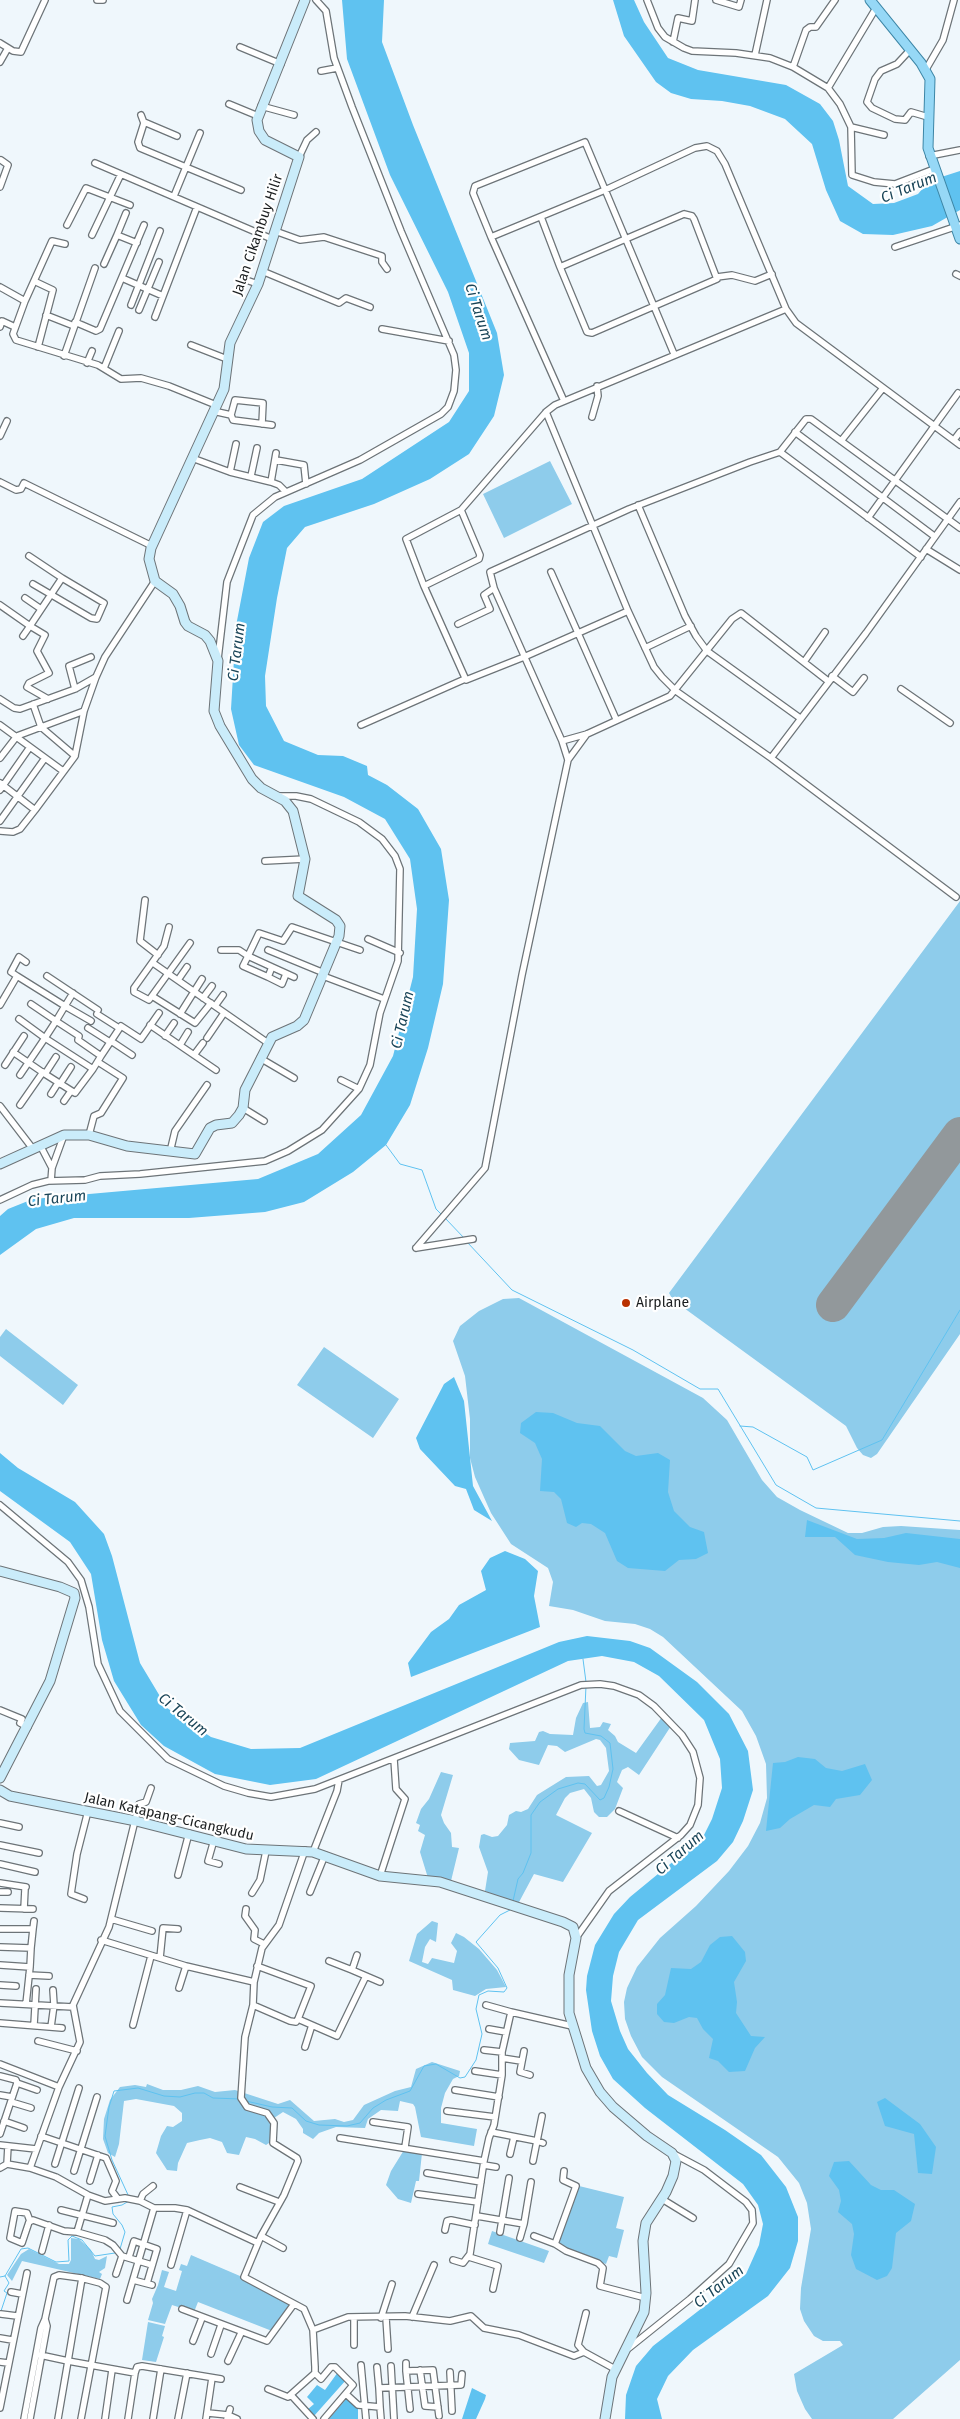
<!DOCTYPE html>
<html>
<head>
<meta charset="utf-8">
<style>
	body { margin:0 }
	canvas { display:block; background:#eff7fc }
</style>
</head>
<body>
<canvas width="960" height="2419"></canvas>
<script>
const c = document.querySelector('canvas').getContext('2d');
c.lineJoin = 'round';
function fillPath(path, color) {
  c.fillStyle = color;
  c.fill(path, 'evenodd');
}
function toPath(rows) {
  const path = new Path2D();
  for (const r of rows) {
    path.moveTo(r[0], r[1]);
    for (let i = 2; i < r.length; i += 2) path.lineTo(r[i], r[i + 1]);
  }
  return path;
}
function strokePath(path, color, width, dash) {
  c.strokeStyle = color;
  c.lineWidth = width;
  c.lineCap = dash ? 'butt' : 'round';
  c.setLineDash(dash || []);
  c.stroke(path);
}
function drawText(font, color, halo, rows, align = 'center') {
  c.font = font + ' "Fira Sans",sans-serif';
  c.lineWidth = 4.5;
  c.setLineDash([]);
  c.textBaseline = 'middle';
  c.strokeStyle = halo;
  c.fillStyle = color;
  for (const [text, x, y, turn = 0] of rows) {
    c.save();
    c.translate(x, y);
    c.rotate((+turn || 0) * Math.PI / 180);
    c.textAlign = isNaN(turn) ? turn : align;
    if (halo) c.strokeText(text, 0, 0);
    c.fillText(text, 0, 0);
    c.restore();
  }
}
fillPath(toPath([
	[550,461,572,504,504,538,483,494],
	[960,901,960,1334,877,1454,871,1458,863,1455,857,1448,846,1426,673,1300,669,1293],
	[519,1298,703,1398,727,1420,762,1480,777,1497,800,1510,848,1533,862,1533,883,1527,901,1526,960,1530,960,2360,893,2419,812,2419,805,2409,797,2391,794,2374,843,2345,840,2341,823,2341,814,2336,804,2321,800,2309,801,2288,811,2229,807,2203,799,2183,778,2157,662,2077,642,2057,631,2036,625,2019,624,2002,627,1988,637,1967,660,1938,696,1906,729,1871,748,1846,760,1823,767,1798,766,1764,756,1736,742,1711,663,1637,650,1629,635,1624,605,1621,573,1610,549,1606,553,1582,548,1568,511,1544,491,1513,475,1477,470,1458,470,1419,465,1376,453,1341,460,1326,479,1311,503,1299],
	[6,1329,78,1385,63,1405,0,1356,0,1337],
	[324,1347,399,1399,373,1438,297,1385],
	[588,1702,590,1728,600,1727,603,1722,611,1724,608,1730,615,1736,618,1742,636,1753,662,1717,671,1726,639,1775,628,1767,622,1770,617,1782,623,1788,615,1809,607,1817,599,1817,594,1812,591,1798,584,1789,570,1793,565,1798,556,1815,592,1833,563,1882,534,1874,518,1904,485,1891,488,1872,479,1847,481,1835,484,1834,492,1837,498,1836,507,1825,509,1815,516,1811,521,1812,528,1809,537,1795,566,1777,589,1776,597,1786,601,1785,609,1771,606,1748,600,1740,596,1739,565,1752,557,1746,548,1745,539,1765,519,1760,509,1749,510,1743,535,1741,539,1732,543,1731,550,1734,573,1735,576,1718,583,1703],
	[441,1772,453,1775,441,1815,444,1823,451,1833,452,1847,459,1848,451,1881,428,1878,420,1852,425,1835,418,1831,420,1825,416,1823,421,1809,429,1799],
	[432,1921,438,1923,436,1942,430,1939,425,1947,422,1962,428,1964,432,1958,454,1963,457,1951,451,1943,456,1933,464,1937,479,1949,497,1970,506,1987,486,1989,475,1996,453,1990,452,1980,409,1961,417,1934],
	[432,2062,460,2071,459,2076,453,2079,445,2093,441,2108,441,2123,477,2129,474,2146,421,2137,415,2107,413,2104,400,2101,398,2111,381,2110,368,2119,365,2128,336,2127,319,2133,313,2139,303,2133,303,2129,296,2119,283,2112,274,2118,277,2132,275,2139,266,2145,255,2139,246,2137,239,2155,227,2153,222,2142,210,2138,200,2140,187,2143,178,2163,177,2171,167,2170,156,2153,161,2136,167,2126,173,2127,182,2121,182,2113,174,2106,136,2099,124,2101,119,2144,115,2157,108,2153,103,2139,104,2119,110,2100,120,2087,135,2085,146,2087,147,2084,163,2090,181,2090,198,2086,215,2092,235,2090,278,2104,290,2100,314,2121,335,2119,344,2122,353,2120,364,2105,395,2091,411,2087,416,2069],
	[404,2150,422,2153,419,2181,416,2181,411,2203,398,2199,386,2185,391,2171],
	[575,2185,624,2197,616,2228,624,2230,617,2258,609,2256,606,2264,566,2250,557,2244],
	[492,2231,549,2251,544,2263,488,2244],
	[71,2238,79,2239,91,2250,95,2259,99,2260,107,2256,105,2268,99,2272,102,2274,100,2279,22,2261,12,2281,7,2275,21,2254,29,2249,59,2264,69,2264,71,2260],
	[191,2255,240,2276,291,2303,272,2331,198,2302,194,2312,172,2305,165,2324,148,2320,153,2303,152,2299,158,2285,162,2270,169,2272,164,2287,176,2291,182,2271,179,2270,181,2264,187,2266],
	[148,2322,165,2326,162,2336,164,2337,156,2362,142,2360]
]), '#8ecceb');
fillPath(toPath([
	[342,0,384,0,382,42,413,125,497,333,504,375,494,416,469,454,430,479,374,504,305,527,287,548,277,598,265,676,266,706,284,741,318,755,343,756,367,766,368,775,387,785,418,809,441,849,449,900,443,984,428,1048,410,1105,386,1145,353,1172,304,1202,265,1212,189,1218,74,1218,36,1229,0,1255,0,1216,8,1209,33,1199,258,1179,318,1154,361,1115,393,1056,413,977,417,909,410,859,385,819,344,797,254,765,239,745,231,709,236,626,249,558,263,522,284,506,362,479,449,422,469,391,469,353,448,292,390,175,347,59],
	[613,0,634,0,644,22,668,58,698,70,786,85,820,104,833,121,839,140,848,186,873,204,894,203,918,194,929,181,960,171,960,210,932,226,893,235,863,234,840,221,826,190,812,144,785,119,750,106,722,101,691,99,671,93,656,82,624,36],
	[454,1377,464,1401,473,1486,492,1521,474,1510,466,1489,455,1486,420,1449,416,1438,444,1384],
	[536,1412,553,1413,577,1423,600,1426,625,1451,636,1456,658,1453,670,1460,668,1492,674,1511,690,1527,704,1532,708,1553,696,1559,679,1560,665,1571,628,1568,617,1561,605,1533,591,1524,582,1523,576,1527,567,1523,561,1499,554,1492,540,1491,542,1459,535,1443,520,1433,521,1423],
	[0,1453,18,1468,75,1502,104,1534,112,1556,140,1663,167,1708,211,1737,251,1749,300,1748,559,1642,587,1636,630,1641,650,1648,697,1682,729,1714,748,1751,753,1790,743,1821,733,1842,717,1861,638,1920,619,1952,613,1976,611,2001,620,2031,628,2049,647,2073,668,2095,725,2130,761,2155,786,2187,798,2217,798,2241,790,2268,768,2296,693,2350,668,2376,657,2399,662,2419,625,2419,626,2395,636,2366,653,2346,746,2274,759,2245,763,2224,758,2205,743,2184,645,2108,613,2079,600,2056,592,2031,586,1990,587,1976,595,1945,614,1914,630,1897,703,1837,712,1819,722,1788,720,1759,704,1720,659,1676,634,1662,602,1656,568,1661,316,1779,270,1785,215,1774,164,1746,141,1725,114,1681,102,1640,91,1574,70,1542,0,1491],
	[807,1520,857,1539,884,1538,906,1533,960,1539,960,1568,937,1562,919,1565,888,1562,855,1555,835,1537,805,1537],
	[505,1551,525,1559,538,1571,534,1596,540,1627,411,1677,408,1663,431,1632,449,1619,459,1605,486,1590,481,1571,490,1558],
	[798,1757,815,1759,826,1768,842,1771,865,1764,872,1780,860,1795,836,1799,830,1807,814,1805,790,1819,780,1828,766,1831,773,1763,785,1762],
	[732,1936,745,1952,746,1961,734,1982,737,2002,736,2013,751,2036,765,2037,755,2048,745,2071,729,2072,718,2061,709,2058,713,2039,703,2029,697,2018,689,2017,674,2023,664,2022,657,2014,657,2004,665,1995,671,1968,691,1969,701,1962,710,1945,720,1937],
	[885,2098,920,2124,936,2147,932,2174,918,2173,914,2134,885,2126,877,2102],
	[849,2161,871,2185,881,2190,894,2190,915,2204,911,2221,896,2233,892,2268,887,2276,877,2280,856,2269,851,2255,854,2234,852,2224,838,2212,841,2201,839,2190,829,2176,834,2162],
	[338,2372,346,2380,314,2416,307,2410,314,2404,307,2397,317,2385,325,2390],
	[472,2388,486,2395,485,2399,476,2419,462,2419],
	[347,2398,358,2407,358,2419,329,2419]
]), '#5fc2f0');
strokePath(toPath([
	[386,1145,400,1164,422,1170,436,1209,442,1215],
	[445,1218,465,1239],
	[467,1242,512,1290,633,1350,700,1389,718,1389,776,1485,816,1508,960,1521],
	[740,1426,753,1427,807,1457,813,1470,882,1440,960,1310],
	[583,1659,586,1682],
	[513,1901,518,1879,523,1873,531,1853,531,1815,540,1802,558,1789,578,1783,585,1784,600,1800,604,1798,609,1787,613,1769,610,1743,601,1736,585,1733,584,1729,586,1686],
	[246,2101,272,2107,292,2108,306,2121,319,2125,347,2126,360,2123,373,2108,386,2100,410,2091,424,2066,436,2064,460,2078,465,2077,476,2060,482,2034,476,2009,479,1995,488,1991,504,1992,507,1988,498,1968,476,1942,500,1915,510,1910],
	[129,2197,112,2160,105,2136,109,2107,114,2091,138,2088,164,2096,180,2097,195,2093,204,2093,213,2098,240,2099],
	[120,2249,125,2232,122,2225,113,2214,112,2207,122,2205,129,2201],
	[0,2277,5,2276,21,2249,28,2248,56,2262,69,2261,68,2240,72,2236,82,2240,95,2256,115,2253],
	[1,2311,7,2293,4,2291,9,2283,5,2276]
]), '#5fc2f0', 1);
strokePath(toPath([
	[833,1305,960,1134]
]), '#92989b', 34);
const street = toPath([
	[97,0,103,0],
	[647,0,658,28,665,37,684,48,692,51,736,53,770,58,793,67,828,88,840,104,851,127,852,175,874,182,895,184,934,169],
	[716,0,739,7,741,0],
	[673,42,678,18,692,21,695,0],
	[0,43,13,51,21,52,45,0],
	[240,47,281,64],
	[910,50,897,64,881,71,875,79,867,102,872,108,895,119,905,120,911,112,928,117],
	[755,55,767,0],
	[0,62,8,48],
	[793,67,806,30,810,27,816,27,835,0],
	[321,71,337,68],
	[925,71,943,40,954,0],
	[828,88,876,8],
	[229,104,258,116],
	[261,106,294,115],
	[141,115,144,123,138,142,140,148,241,190],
	[144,122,177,136],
	[851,127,884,135],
	[929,156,960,150],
	[299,157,307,140,316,132],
	[95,163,272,239],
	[0,187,8,165,1,160],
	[174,196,200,133],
	[684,214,692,216,694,219,717,279,592,333,587,332,560,267,684,214],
	[541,217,560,267],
	[67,225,86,188,130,205],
	[275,231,300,240,324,237,382,256,382,262,387,269],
	[92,235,121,174],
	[117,235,126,213],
	[491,237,605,190,695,148,707,146,717,151,725,164,786,309],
	[895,247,960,225],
	[104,264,117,235,137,243],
	[262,271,339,303,346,298,370,307],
	[956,274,960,276],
	[717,277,732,275,755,281,772,274],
	[122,278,163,296],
	[246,280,258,284],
	[34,281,53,290,38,347],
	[0,287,25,301,13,334,16,340,98,365,121,379,141,378,169,386,216,405],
	[25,301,52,241,65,244],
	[131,305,160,231],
	[139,310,159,262],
	[46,315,74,326],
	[155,317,197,207],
	[75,322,96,331,100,329,144,225],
	[0,327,2,321,15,327],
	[382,329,449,341],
	[191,345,227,359],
	[64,356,95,268],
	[87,363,92,351],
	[104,368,119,331],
	[564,401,491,237,473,193,475,186,585,142,674,354],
	[213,411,231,415,233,420,272,425],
	[546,412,628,611,654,667,662,677,676,691,771,758,956,897],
	[231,415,235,400,263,403,262,424],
	[592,417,598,396,597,386],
	[795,432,934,536],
	[0,436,7,421],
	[954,440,960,432],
	[841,441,883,388],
	[780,452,921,557],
	[192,458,230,472,271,482,279,485,286,492],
	[276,460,304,465,306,484],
	[230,472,236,444],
	[251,476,257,448],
	[0,482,16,490,21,489,24,483,152,546],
	[271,482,276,453],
	[638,505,685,616,696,636,707,651,800,718],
	[868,518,958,393],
	[926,549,960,570],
	[29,556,62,578,30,626,45,635,37,651,49,673,29,683,27,687,48,699],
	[551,572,616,719],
	[33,584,91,618,97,619,104,603,62,578],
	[424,586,479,559,480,555,461,510],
	[25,598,41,609],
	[0,605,30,626,23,636],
	[628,611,524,657,466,680,424,586,406,539,461,510,546,412,555,405,786,309,796,323,960,445],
	[458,624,490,609,484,595,494,588,490,572,629,509,750,462,780,452,806,419,811,419,960,528],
	[645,648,691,626],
	[218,659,227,582,253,515,275,497,360,460,441,414,448,407,454,391,456,370,454,355,401,231,352,107,334,58,326,11,316,0],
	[804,662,825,632],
	[832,676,853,692,864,678],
	[75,689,69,666,91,657],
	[901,689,950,723],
	[0,699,14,708,20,709,75,689,96,677],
	[33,704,41,727,75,756],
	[0,725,63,771],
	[361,725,465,679],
	[562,741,587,734,670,696,732,619,741,613,828,681],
	[0,758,17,736,84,711],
	[771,758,866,633,960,502],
	[568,760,587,734],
	[0,783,35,810,75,756,84,711,96,677,105,657,155,581],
	[0,790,30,747],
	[0,821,45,758],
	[0,831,13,832,20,829,35,810],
	[265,861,305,859],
	[145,900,140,941,158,955],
	[169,927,164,946,134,988,134,992,149,1000,190,943],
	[368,939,400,953],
	[221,950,239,950,248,956,259,933,283,941,292,927,360,950],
	[268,950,324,973],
	[248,956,272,967,268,977,243,966,248,956],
	[153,963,268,1043],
	[272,967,294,977],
	[17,976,11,972,19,957,26,962],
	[47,976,98,1010],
	[323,976,384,999],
	[268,977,282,984,286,974],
	[178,980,187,967],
	[73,993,65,1006,91,1021],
	[152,996,195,1023,211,1003],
	[203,998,212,986],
	[0,1005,17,976,65,1006,56,1021,31,1004],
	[215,1006,223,995],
	[97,1014,119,1028],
	[180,1014,202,979],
	[19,1019,45,1038,93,1069,101,1056,78,1040,79,1036,56,1021,45,1038,20,1075],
	[150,1025,216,1070],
	[88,1028,110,1042],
	[165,1036,174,1023],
	[207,1038,224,1013],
	[111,1041,132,1055],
	[180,1045,188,1032],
	[13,1052,45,1074,56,1057],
	[194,1055,203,1043],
	[101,1056,121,1026,141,1039,159,1013],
	[260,1058,294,1078],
	[5,1065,24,1036],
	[45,1074,75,1093,93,1069],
	[341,1080,359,1089],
	[60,1084,71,1067],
	[51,1094,58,1083],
	[64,1101,71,1091],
	[20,1105,43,1072],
	[0,1106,33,1149],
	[243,1108,264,1121],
	[89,1135,94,1116,101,1113,123,1078,98,1062],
	[40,1145,52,1168],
	[170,1152,175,1131,207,1085],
	[51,1181,52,1168,64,1135],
	[0,1200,32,1185,48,1181,85,1180,100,1176,140,1174,265,1161,288,1151,322,1130,359,1089,370,1065,380,1013,398,961,400,869,395,856,382,839,359,822,311,799,296,796,277,796],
	[416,1248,485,1168,522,975,568,760,562,741,494,588],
	[416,1248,473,1239],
	[0,1505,68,1562,81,1580,89,1607,98,1664,120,1711,168,1759,224,1786,248,1793,271,1797,315,1789,581,1685,600,1684,614,1686,639,1695,654,1706,682,1735,693,1752,700,1778,698,1805,690,1825,681,1835,609,1891,576,1938],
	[0,1710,22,1719,20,1723,28,1727],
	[619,1811,678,1838],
	[0,1823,19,1827],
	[214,1840,208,1861,219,1864],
	[0,1845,39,1853],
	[313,1852,337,1791,339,1780],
	[0,1864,35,1872],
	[178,1875,189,1833],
	[380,1876,405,1799,396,1789,394,1759],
	[0,1883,26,1887],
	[0,1892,8,1892],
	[310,1892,325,1855],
	[252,1893,260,1880,266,1851],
	[84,1899,71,1894,77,1854,88,1811],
	[0,1908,33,1909],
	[24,1909,25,1889],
	[246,1909,245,1916,255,1930,254,1939,264,1944],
	[111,1919,152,1931],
	[0,1929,33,1929,34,1921],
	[101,1940,186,1966,254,1982],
	[0,1947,31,1948,33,1929],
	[357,1955,352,1970,366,1976],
	[160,1958,163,1928,178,1929],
	[329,1961,352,1970],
	[0,1965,30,1967,31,1948],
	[257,1966,311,1986,298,2019],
	[29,1975,49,1976],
	[0,1985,16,1986],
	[179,1988,186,1966],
	[0,2003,73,2007],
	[26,2004,30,1967],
	[253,2005,254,1982,262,1948,279,1925,305,1850],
	[486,2005,511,2012],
	[0,2023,62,2028],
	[34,2025,36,1989],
	[133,2025,151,1956],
	[51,2027,54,2005,53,1990],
	[489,2029,506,2032],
	[38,2041,77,2051],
	[305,2047,312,2025],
	[484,2050,502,2052],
	[524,2051,520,2072,530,2075],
	[502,2058,521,2061],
	[0,2064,59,2087],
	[475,2071,502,2075],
	[0,2076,16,2080,17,2083,37,2090],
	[455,2090,499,2097],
	[0,2095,12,2097],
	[11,2102,31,2108],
	[447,2111,495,2117],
	[542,2116,537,2141,543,2143],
	[4,2121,24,2128],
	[373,2122,408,2127,405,2147],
	[491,2132,537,2141,533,2161],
	[0,2134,17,2083],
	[41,2136,106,2158,116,2181,112,2191,118,2199],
	[340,2138,484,2161],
	[0,2145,36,2149],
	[510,2154,514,2137],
	[7,2164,8,2146],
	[55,2164,79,2088],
	[484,2165,496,2167],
	[0,2168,7,2164,30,2168,56,2177,88,2195,105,2201,125,2198,140,2201,154,2208,175,2208,187,2210,258,2243],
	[30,2168,59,2087,80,2042,73,2005,109,1927,139,1804,146,1802,151,1788],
	[74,2171,97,2097],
	[564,2171,563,2180,576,2186,555,2244,566,2251,598,2263,603,2268,600,2286,646,2298],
	[427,2173,481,2182],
	[90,2181,98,2155],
	[240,2187,279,2202],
	[418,2194,478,2202],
	[88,2195,77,2232,105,2240,113,2245,122,2256,152,2265],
	[662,2199,693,2218],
	[140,2201,143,2194,153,2186],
	[61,2210,113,2223],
	[477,2216,524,2224,531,2182],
	[30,2221,27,2213,15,2211,10,2238,22,2243,29,2222,33,2220,64,2231,77,2232],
	[445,2230,447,2221,451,2220,475,2225],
	[500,2232,509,2178],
	[261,2236,283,2248],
	[534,2236,555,2244],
	[520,2238,524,2224],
	[42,2251,49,2225],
	[129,2257,134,2241,157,2249,147,2283],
	[469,2257,498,2266,493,2289],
	[453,2260,463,2263,470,2254,484,2161,489,2138,494,2125,502,2075,502,2052,511,2012,572,2026],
	[171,2265,187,2210],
	[116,2274,122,2256],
	[82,2278,68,2361,135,2373,137,2367,142,2366,221,2379],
	[133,2280,152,2285],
	[11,2292,22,2294],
	[127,2300,154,2208],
	[182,2309,267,2341,294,2304],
	[586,2313,578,2345,584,2352,615,2369],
	[1,2314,17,2316],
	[412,2317,434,2265],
	[381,2318,392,2284],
	[386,2318,388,2349],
	[45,2319,54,2277,59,2275,81,2278,100,2283,106,2287,81,2419],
	[313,2330,348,2317,405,2316,450,2321,471,2316,484,2328,519,2335,574,2356,584,2352],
	[0,2338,12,2340],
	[193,2341,202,2318],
	[354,2345,354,2317],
	[629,2348,690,2299,729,2264,753,2223,752,2210,746,2202,704,2170,672,2153],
	[211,2354,221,2325],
	[40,2355,68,2361,58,2419],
	[228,2361,241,2333],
	[0,2362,8,2363],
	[406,2363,406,2371],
	[361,2365,366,2419],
	[391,2366,394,2419],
	[377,2367,379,2388],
	[420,2370,425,2406,438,2407],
	[450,2372,452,2411],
	[315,2373,321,2379,331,2367,335,2367,353,2385,324,2419],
	[268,2389,288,2397,315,2373,315,2367,313,2330,304,2309,244,2277,261,2236,284,2195,298,2161,297,2158,273,2143,274,2123,267,2113,247,2107,241,2098,245,2037,253,2005,290,2021,296,2022,298,2019,337,2036,366,1976,380,1982],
	[346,2394,358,2405,380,2407,379,2388,461,2385,462,2374],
	[291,2395,313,2419],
	[380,2407,381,2419],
	[0,2408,27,2273],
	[410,2409,406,2371,433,2370,439,2416],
	[208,2413,228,2415,237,2419],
	[24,2419,41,2328,45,2319,47,2326,30,2419],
	[105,2419,112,2370],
	[128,2419,135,2373],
	[153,2419,161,2369],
	[178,2419,187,2373],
	[206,2419,212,2378],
	[227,2419,230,2409]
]);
const secondary = toPath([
	[0,1164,64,1135,89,1135,127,1146,195,1154,210,1128,216,1125,232,1123,239,1115,243,1108,245,1090,272,1037,297,1026,304,1020,339,936,340,926,336,920,298,896,305,859,293,811,285,801,261,788,252,779,220,726,214,711,218,661,210,641,205,635,188,626,185,622,180,606,173,594,155,581,149,559,151,548,224,389,230,343,258,284,299,157,265,140,259,131,257,120,305,0],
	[0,1571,60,1587,74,1593,75,1598,50,1681,0,1778],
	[0,1790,10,1796,136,1821,246,1849,313,1852,380,1876,440,1882,563,1922,573,1927,576,1938,569,1975,569,2013,586,2068,600,2092,613,2107,647,2136,672,2153,676,2161,673,2176,666,2192,646,2223,643,2241,646,2293,644,2312,612,2377,605,2419]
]);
const primary = toPath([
	[870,0,921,63,930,79,928,148,960,239]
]);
strokePath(street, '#6d7478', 8);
strokePath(secondary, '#6d7478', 11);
strokePath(primary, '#3d86a6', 11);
strokePath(street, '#fff', 5.5);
strokePath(secondary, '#caecfa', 9);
strokePath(primary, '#96d8f6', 9);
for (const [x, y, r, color] of [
	[626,1303,5,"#ba3100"]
]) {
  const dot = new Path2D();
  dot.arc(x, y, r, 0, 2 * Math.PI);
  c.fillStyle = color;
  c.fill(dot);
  strokePath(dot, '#fff', 2);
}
drawText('14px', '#1a1d1e', '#fff', [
	["Jalan Cikambuy Hilir",258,235,-71],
	["Jalan Katapang-Cicangkudu",169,1817,13]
]);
drawText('14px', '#1a1d1e', '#fff', [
	["Airplane",636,1303]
], 'left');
drawText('italic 15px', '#1a4558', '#fff', [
	["Ci Tarum",909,188,-22],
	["Ci Tarum",478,312,72],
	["Ci Tarum",237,652,-83],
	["Ci Tarum",403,1020,-77],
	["Ci Tarum",57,1199,-6],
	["Ci Tarum",183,1715,39],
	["Ci Tarum",680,1853,-41],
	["Ci Tarum",719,2287,-38]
]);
</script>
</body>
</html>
